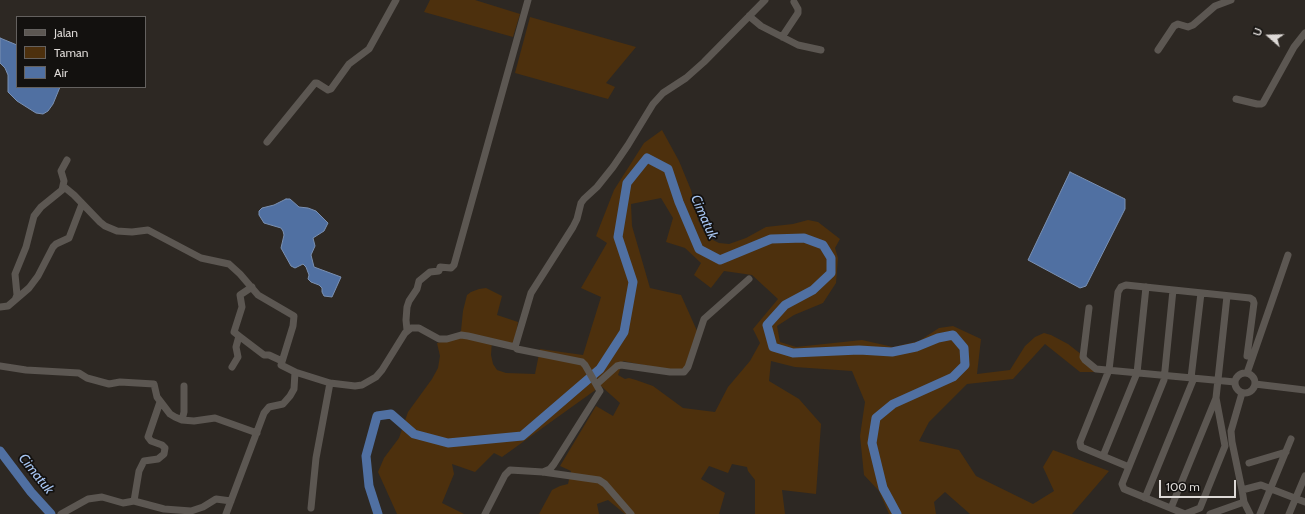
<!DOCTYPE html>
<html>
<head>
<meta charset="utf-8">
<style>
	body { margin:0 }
	#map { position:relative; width:1305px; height:514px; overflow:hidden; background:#2d2823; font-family:Cabin,sans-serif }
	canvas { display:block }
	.legend { position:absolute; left:16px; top:16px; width:130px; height:72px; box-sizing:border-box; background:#13110f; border:1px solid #64615f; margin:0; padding:5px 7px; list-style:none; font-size:12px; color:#ddd9d6 }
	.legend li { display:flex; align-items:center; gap:8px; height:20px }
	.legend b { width:20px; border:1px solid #64615f }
	.north { position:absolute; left:1249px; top:16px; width:40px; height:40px; -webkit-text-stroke:3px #13110f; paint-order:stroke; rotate:290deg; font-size:11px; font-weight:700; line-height:16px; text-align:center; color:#ddd9d6 }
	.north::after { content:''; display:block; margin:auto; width:14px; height:18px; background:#ddd9d6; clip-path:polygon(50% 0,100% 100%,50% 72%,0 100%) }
	.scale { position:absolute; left:1159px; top:480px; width:77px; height:18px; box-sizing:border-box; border:2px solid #ddd9d6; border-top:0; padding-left:5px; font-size:12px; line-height:14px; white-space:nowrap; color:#ddd9d6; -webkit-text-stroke:3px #13110f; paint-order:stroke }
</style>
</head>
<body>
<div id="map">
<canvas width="1305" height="514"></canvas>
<ul class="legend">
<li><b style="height:5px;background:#5c5752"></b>Jalan</li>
<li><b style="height:11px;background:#4d300d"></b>Taman</li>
<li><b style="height:11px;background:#5070a2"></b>Air</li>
</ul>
<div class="north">U</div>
<div class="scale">100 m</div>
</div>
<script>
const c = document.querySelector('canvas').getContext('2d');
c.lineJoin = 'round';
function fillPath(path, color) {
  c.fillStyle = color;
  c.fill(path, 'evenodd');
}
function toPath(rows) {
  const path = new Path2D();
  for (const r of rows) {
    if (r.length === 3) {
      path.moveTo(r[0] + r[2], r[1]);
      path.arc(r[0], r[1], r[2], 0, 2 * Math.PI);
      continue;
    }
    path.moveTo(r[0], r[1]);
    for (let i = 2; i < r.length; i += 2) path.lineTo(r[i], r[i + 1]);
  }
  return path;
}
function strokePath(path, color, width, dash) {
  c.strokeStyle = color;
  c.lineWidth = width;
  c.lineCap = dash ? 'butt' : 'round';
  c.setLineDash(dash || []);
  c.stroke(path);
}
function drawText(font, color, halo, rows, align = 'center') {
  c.font = font + ' Cabin,sans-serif';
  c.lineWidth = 3.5;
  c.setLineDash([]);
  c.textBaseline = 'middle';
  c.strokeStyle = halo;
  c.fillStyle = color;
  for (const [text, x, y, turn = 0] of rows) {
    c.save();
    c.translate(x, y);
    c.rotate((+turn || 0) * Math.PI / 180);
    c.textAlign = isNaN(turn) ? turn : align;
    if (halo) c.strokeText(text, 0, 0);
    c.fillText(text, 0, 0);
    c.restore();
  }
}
fillPath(toPath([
	[430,0,475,0,520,14,513,37,424,12],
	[530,17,636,47,606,83,615,87,608,99,515,73],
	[662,130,679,161,691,190,698,220,707,237,719,243,729,244,746,238,766,227,793,224,808,220,818,222,840,239,835,248,838,258,836,283,823,303,794,315,777,326,780,342,796,347,862,340,893,347,919,341,939,328,953,326,981,339,977,374,1010,370,1025,346,1035,337,1044,333,1051,335,1068,344,1104,372,1080,372,1045,344,1013,379,967,384,929,422,919,441,959,450,976,476,1033,504,1054,491,1043,467,1053,450,1109,471,1072,514,970,514,945,492,934,502,936,514,889,514,879,491,864,475,860,436,865,402,852,371,795,367,771,361,769,381,799,399,821,424,816,494,782,490,785,514,755,514,755,480,748,471,747,467,732,464,728,473,709,466,701,479,725,493,719,514,625,514,608,500,597,504,599,514,539,514,552,490,560,486,568,484,571,471,560,466,596,406,613,416,620,403,601,386,502,457,494,453,475,472,452,464,454,474,442,503,464,514,397,514,378,472,384,458,399,438,408,412,432,379,438,368,440,356,437,343,451,340,461,331,463,311,467,295,471,292,479,289,486,288,502,296,497,315,518,322,514,345,492,340,491,355,493,364,497,370,506,373,535,374,540,349,583,355,601,297,581,288,607,243,596,236,614,190,644,143],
	[661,198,673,218,666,242,685,248,701,263,694,275,711,288,724,271,752,275,778,299,753,329,760,343,750,361,728,387,715,412,683,408,653,386,636,380,629,378,625,379,618,375,623,361,679,372,688,367,698,333,681,295,650,288,632,226,631,204]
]), '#4d300d');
const water = toPath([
	[0,38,17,45,17,87,60,87,53,104,48,111,43,114,36,113,17,101,8,92,8,75,5,68,0,63,0,38],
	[1070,172,1125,199,1125,209,1086,286,1080,288,1028,260,1070,172],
	[286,199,290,199,299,207,308,208,316,211,328,223,324,231,313,238,315,246,311,255,314,267,341,277,332,297,324,296,322,292,322,288,319,285,311,282,308,279,309,275,306,267,303,264,295,268,291,266,281,248,284,235,283,231,281,228,264,223,259,215,259,211,262,208,274,205,286,199]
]);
fillPath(water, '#5070a2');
strokePath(water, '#7a90b2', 1);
strokePath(toPath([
	[0,451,31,492,51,514],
	[378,514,369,486,366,456,377,416,391,414,414,434,448,443,522,436,600,369,624,332,633,282,618,237,627,183,647,158,668,169,679,202,699,249,720,260,771,239,804,238,823,245,831,258,831,273,813,290,785,305,767,325,773,347,793,353,859,350,892,352,916,347,938,338,953,335,964,348,965,365,953,377,893,404,876,418,872,443,883,488,897,514]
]), '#5070a2', 9);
strokePath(toPath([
	[749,16,761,26,798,45,821,50],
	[782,37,798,13,798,9,794,2],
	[1158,50,1174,26,1178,24,1188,27,1193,25,1215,6,1231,0],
	[1236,99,1257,104,1261,104,1263,103,1294,47,1305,33],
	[267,142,315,83,317,83,328,90,331,89,349,64,369,49,396,0],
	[63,186,74,195,100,222,105,226,117,231,132,232,148,230,201,258,229,264,240,274,258,295,294,316,293,326,281,365,295,372,330,383,355,386,362,385,376,377,382,370,405,333,411,328,419,328,439,339,447,339,461,335,468,336,515,347],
	[1173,290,1164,380,1122,484,1124,489,1185,514,1200,508,1225,446,1216,398],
	[15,300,29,288,38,276,53,247,56,244,69,238,82,204],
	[0,307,8,306,15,300,17,295,15,274,26,247,34,216,41,207,62,190,64,181,61,171,67,160],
	[1089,308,1083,357,1085,360,1096,369,1235,382],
	[407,330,406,320,407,307,409,301,417,289,419,281,430,272,439,271,440,267,451,268,454,265,528,0],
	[239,336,264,355,269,355,282,361],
	[0,366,26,370,79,373,87,378,109,384,120,382,154,384,157,397,170,414,175,417,182,420,194,421,215,418,257,433],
	[232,367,238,357,236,347,239,336,234,332,242,307,240,295,252,287],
	[1245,383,10],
	[1247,373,1288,255],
	[1191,378,1201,293],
	[597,384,617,366,621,365,670,372,684,372,688,367,704,319,749,279],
	[1255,384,1305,390],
	[1242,393,1231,431,1232,442,1242,490,1244,502,1250,514],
	[182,420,184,412,184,386],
	[1103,456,1137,373,1146,287],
	[1249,463,1286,452],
	[1129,467,1081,447,1080,442,1109,370,1118,292,1121,287,1126,285,1250,298,1253,300,1254,303,1247,356],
	[543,472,550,469,554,464,600,391,585,365,582,362,517,349,515,347,531,293,573,227,577,219,581,203,584,199,597,187,613,167,628,145,653,104,663,93,686,78,704,62,765,0],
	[1242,490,1261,485,1305,502],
	[1145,498,1194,378],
	[134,501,139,471,144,461,158,459,164,454,165,448,162,445,151,441,148,437,160,402],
	[311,508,316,458,330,383],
	[1171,508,1216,398,1227,296],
	[61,514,88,499,102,497,123,503,134,501,164,509,191,511,203,507,216,499,231,501],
	[226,514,264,413,269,407,283,404,290,396,294,389,295,372],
	[485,514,505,475,510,470,543,472,599,480,605,484,631,514],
	[1210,514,1244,502],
	[1260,514,1291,439],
	[1289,514,1305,476]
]), '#5c5752', 7);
drawText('italic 14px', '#a8c6f2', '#13110f', [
	["Cimatuk",704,217,66],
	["Cimatuk",36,474,51]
]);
</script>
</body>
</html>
